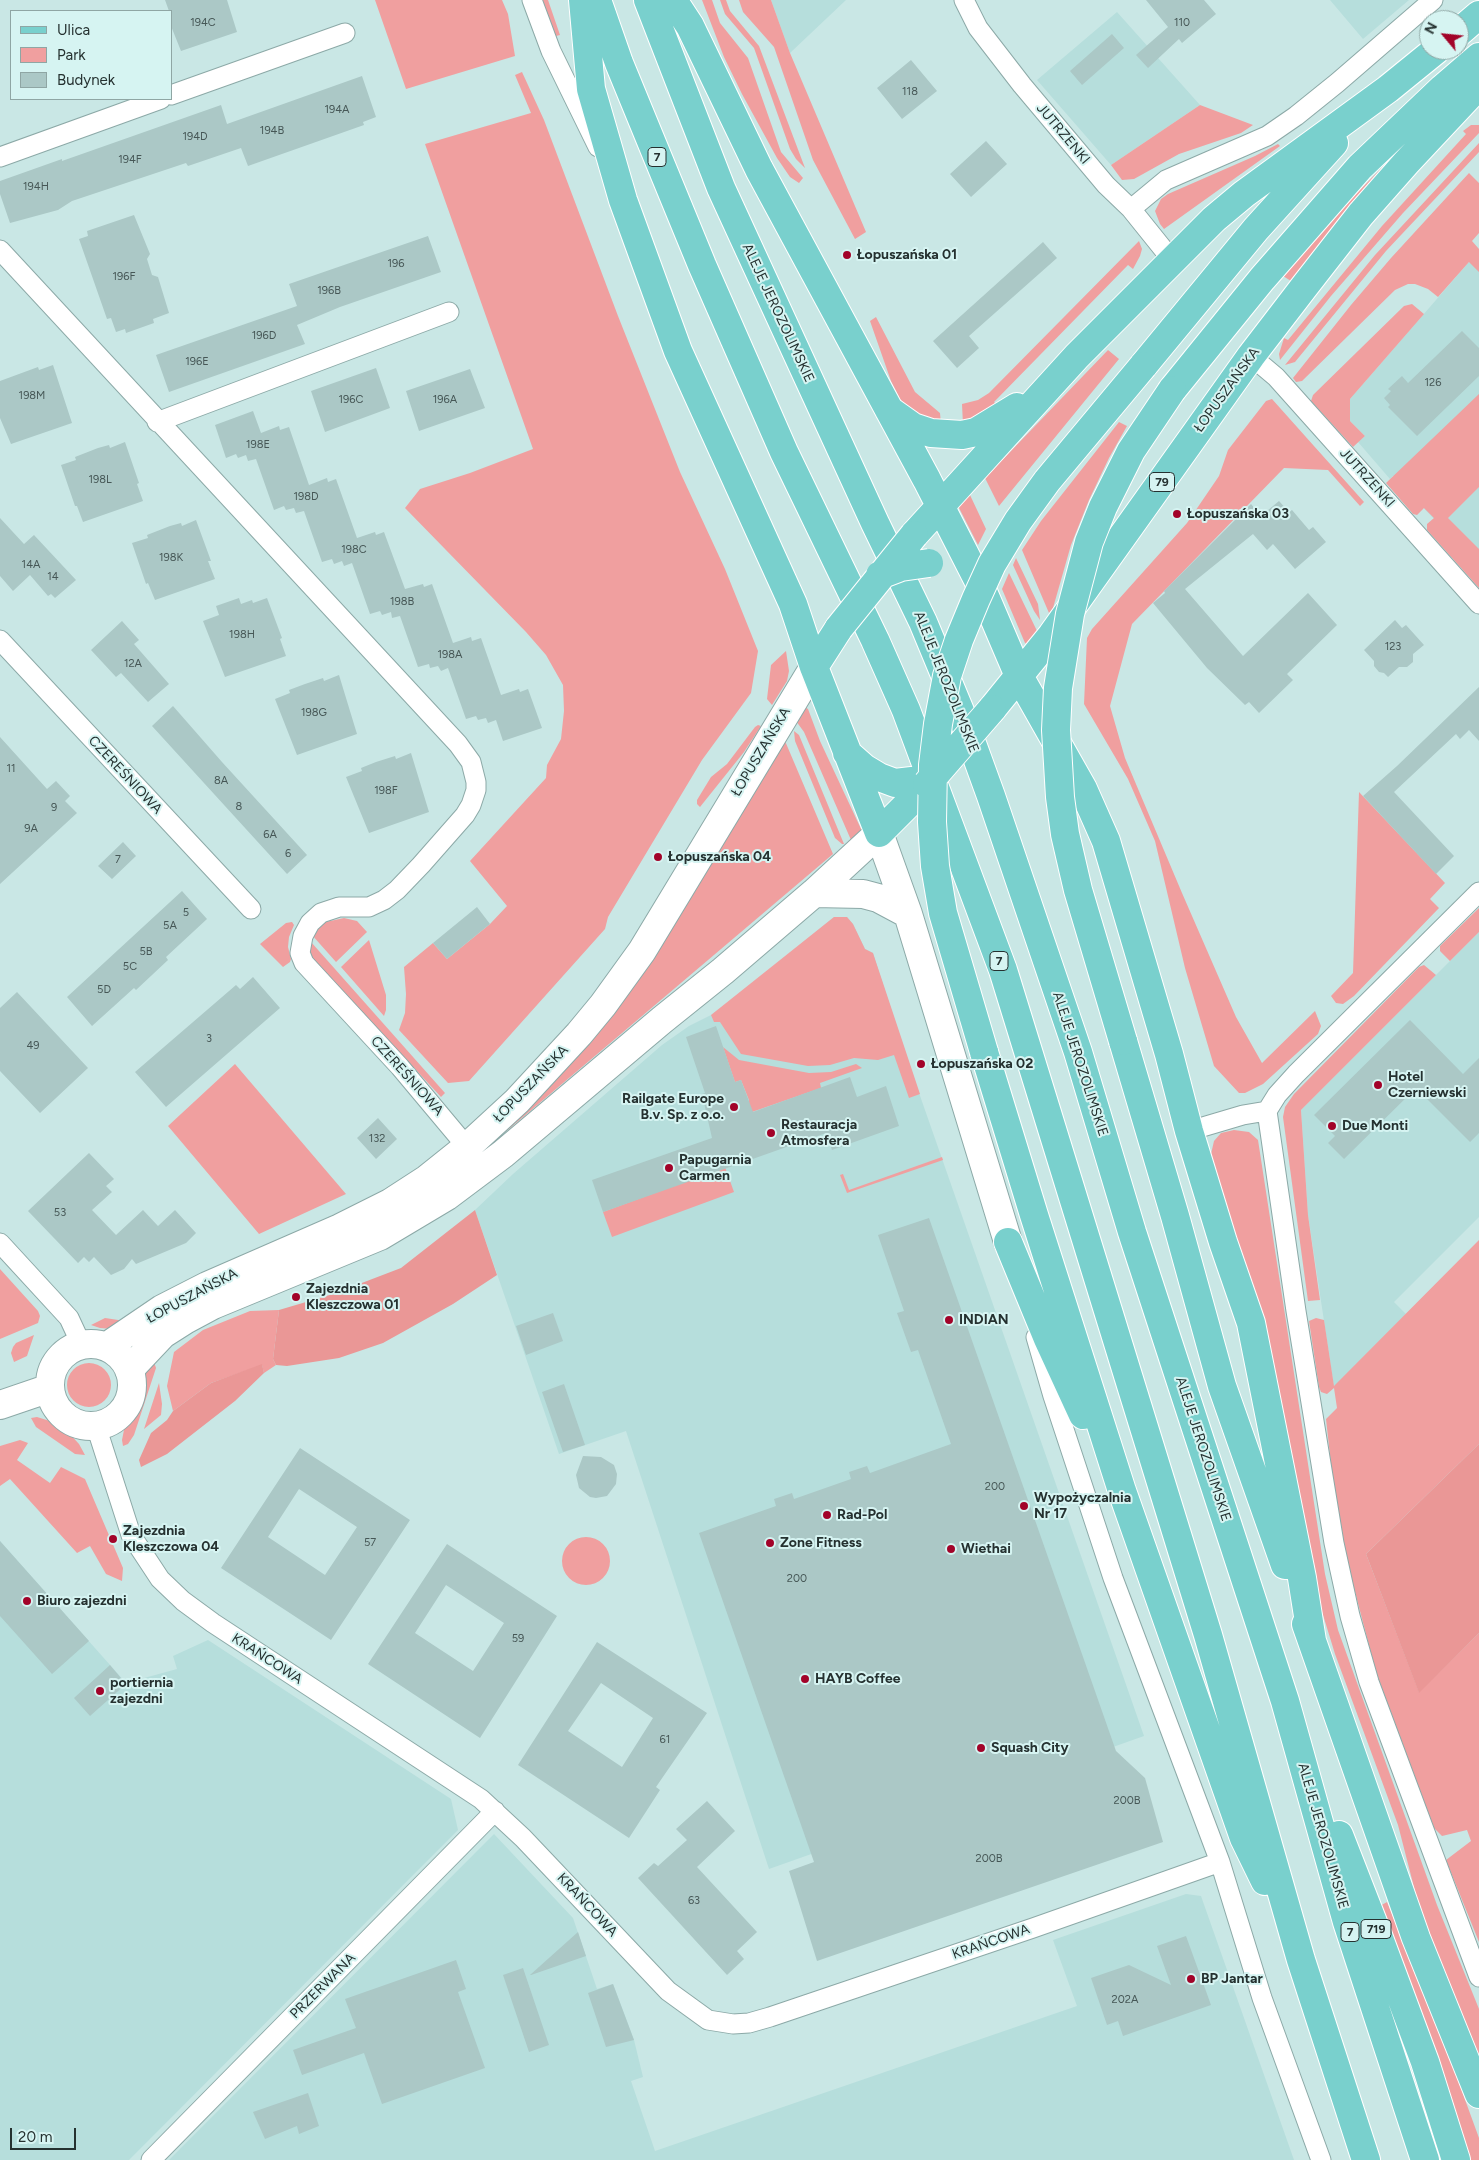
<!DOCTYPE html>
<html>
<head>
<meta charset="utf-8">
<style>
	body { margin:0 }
	#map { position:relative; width:1479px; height:2160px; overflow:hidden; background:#c9e7e5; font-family:Figtree,sans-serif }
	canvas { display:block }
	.legend { position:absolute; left:10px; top:10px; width:162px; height:90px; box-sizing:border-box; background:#d6f4f2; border:1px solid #8fa6a4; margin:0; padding:6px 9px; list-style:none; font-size:15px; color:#253130 }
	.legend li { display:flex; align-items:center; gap:10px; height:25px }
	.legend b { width:25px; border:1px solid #8fa6a4 }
	.north { position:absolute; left:1419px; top:10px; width:50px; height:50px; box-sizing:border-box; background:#d6f4f2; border:1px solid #8fa6a4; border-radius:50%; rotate:298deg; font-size:14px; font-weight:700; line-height:20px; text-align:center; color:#253130 }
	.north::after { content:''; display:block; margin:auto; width:18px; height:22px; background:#a20329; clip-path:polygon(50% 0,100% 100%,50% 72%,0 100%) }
	.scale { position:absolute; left:10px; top:2128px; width:66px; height:22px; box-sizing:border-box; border:2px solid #253130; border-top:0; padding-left:6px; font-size:15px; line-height:18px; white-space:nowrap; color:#253130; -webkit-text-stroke:4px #d6f4f2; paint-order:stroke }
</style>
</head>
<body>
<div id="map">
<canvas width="1479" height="2160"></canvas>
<ul class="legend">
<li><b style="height:6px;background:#79d0cd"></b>Ulica</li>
<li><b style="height:14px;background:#f09f9f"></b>Park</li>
<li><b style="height:14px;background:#abc8c6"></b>Budynek</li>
</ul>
<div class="north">N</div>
<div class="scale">20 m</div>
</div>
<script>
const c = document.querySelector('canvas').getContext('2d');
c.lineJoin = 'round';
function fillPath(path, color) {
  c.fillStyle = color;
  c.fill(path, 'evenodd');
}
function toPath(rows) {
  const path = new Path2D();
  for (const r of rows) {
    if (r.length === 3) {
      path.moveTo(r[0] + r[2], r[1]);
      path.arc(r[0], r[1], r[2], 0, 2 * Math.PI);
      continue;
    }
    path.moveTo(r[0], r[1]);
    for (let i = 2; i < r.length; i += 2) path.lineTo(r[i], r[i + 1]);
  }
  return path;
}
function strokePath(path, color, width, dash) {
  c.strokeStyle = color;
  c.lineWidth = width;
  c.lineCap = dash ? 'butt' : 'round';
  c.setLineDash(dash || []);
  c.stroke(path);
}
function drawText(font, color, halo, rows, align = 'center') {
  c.font = font + ' Figtree,sans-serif';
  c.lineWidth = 4;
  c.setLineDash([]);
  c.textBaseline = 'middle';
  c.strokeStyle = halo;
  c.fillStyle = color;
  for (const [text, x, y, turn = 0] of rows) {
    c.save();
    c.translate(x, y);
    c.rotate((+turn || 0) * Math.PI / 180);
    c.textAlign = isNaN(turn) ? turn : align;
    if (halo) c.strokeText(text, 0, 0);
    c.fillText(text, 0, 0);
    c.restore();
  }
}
fillPath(toPath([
	[771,0,846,0,790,53],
	[1330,0,1409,0,1363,39],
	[1117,12,1200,105,1111,165,1037,80],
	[1479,258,1479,566,1393,476,1390,479,1358,442,1365,436,1350,421,1350,399,1469,262],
	[834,917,847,917,853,924,865,949,873,953,904,1050,1144,1736,769,1869,626,1431,559,1454,475,1210,513,1174,662,1045,689,1026,711,1015,738,995],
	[1479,932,1479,1217,1394,1302,1406,1314,1334,1387,1308,1215,1301,1110],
	[0,1541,126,1683,177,1669,173,1656,208,1640,451,1799,458,1830,129,2160,0,2160],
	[494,1834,573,1918,597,1989,613,1984,634,2040,643,2077,631,2081,655,2151,1077,2006,1053,1940,1186,1894,1201,1896,1294,2160,169,2160]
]), '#b6dedc');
fillPath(toPath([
	[375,0,502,0,508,14,515,56,406,89],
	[542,0,548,0,560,35,556,36],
	[702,0,712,0,720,23,748,58,781,152,803,178,799,183,790,177,777,158,742,94,724,57],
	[720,0,726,0,730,11,759,46,805,168,796,159,790,149,754,48,725,14],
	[739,0,771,0,790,53,866,232,855,239,813,160,774,47,743,12],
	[522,72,544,120,618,316,680,472,725,569,758,651,751,693,702,760,608,917,605,929,469,1081,448,1083,399,1030,405,1013,406,994,404,967,433,943,447,959,490,924,507,906,470,861,546,778,547,765,561,739,564,711,563,685,546,655,526,632,405,508,420,489,470,473,533,449,425,144,531,113,515,75],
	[1200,105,1253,125,1241,133,1179,154,1134,179,1122,180,1111,165],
	[1424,125,1291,281,1283,276,1354,196],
	[1471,125,1479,125,1479,133,1403,213,1331,296,1280,360,1279,354,1284,338,1288,340,1382,226,1466,134,1463,131],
	[1479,143,1479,152,1386,251,1295,362,1285,365,1375,255],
	[1278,144,1280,146,1164,229,1160,224,1155,211,1161,199,1168,194,1255,156],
	[1469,173,1479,183,1479,233,1472,241,1479,249,1479,272,1469,262,1438,297,1428,289,1415,284,1408,284,1395,290,1302,381,1296,382,1293,378,1351,305,1391,258],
	[1139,241,1142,249,1140,256,1133,269,1128,265,994,402,999,407,963,425,962,404,978,400,989,393],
	[1412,304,1424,314,1350,399,1350,421,1365,436,1353,447,1311,401,1313,395,1404,306],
	[876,317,915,392,940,413,941,424,928,421,906,405,900,399,891,381,870,321],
	[1108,350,1119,359,999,506,985,478],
	[1479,394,1479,487,1448,518,1479,549,1479,588,1427,530,1427,524,1434,518,1424,508,1417,515,1413,514,1386,483],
	[1272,399,1364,502,1360,506,1328,470,1284,468,1132,624,1110,706,1125,758,1182,893,1236,1017,1262,1063,1315,1011,1321,1026,1318,1034,1263,1084,1245,1093,1239,1093,1214,1066,1185,968,1155,841,1128,779,1084,704,1087,638,1092,629,1187,523,1219,476,1228,450,1266,401],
	[1119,422,1127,426,1109,458,1089,500,1071,545,1053,608,1049,613,1022,550,1041,521],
	[970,495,986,529,978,545,958,506],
	[1016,558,1038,604,1040,620,1034,611,1013,565],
	[1009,573,1037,631,1028,645,1025,643,1002,589],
	[786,651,789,671,787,681,772,705,767,699,771,665],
	[805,707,808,709,820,741,862,831,851,840,804,732,796,721],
	[758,725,761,726,744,752,700,807,697,804,697,800,711,777,727,764,755,727],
	[794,731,799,735,844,844,842,844,835,838,795,741],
	[785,741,833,854,503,1134,582,1051,634,986,664,941],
	[1359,792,1445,883,1430,899,1439,908,1354,996,1343,1004,1336,1003,1331,996,1353,973],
	[1479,908,1479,932,1450,961,1440,951,1440,946],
	[834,917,847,917,853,924,865,949,873,953,920,1094,909,1098,894,1055,878,1060,854,1058,830,1065,808,1066,741,1054,720,1022,714,1022,711,1015],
	[344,918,357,921,367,932,336,962,312,935,321,923],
	[292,922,294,925,289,937,288,947,291,959,290,962,283,967,260,944,286,923],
	[369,940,386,995,386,1010,384,1016,341,967],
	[311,942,445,1093,441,1097,313,959,309,948],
	[1424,965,1436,975,1301,1110,1308,1215,1320,1300,1308,1301,1283,1117,1285,1107,1294,1094,1419,967],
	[723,1047,739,1060,809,1073,831,1072,856,1064,862,1068,820,1083,821,1088,746,1114,749,1100,741,1080,735,1082],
	[235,1064,346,1194,259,1234,168,1126],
	[1234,1130,1249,1132,1258,1140,1325,1574,1338,1630,1437,1905,1479,2009,1479,2063,1425,1930,1398,1825,1335,1654,1308,1566,1227,1216,1211,1154,1214,1141,1221,1133],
	[942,1157,943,1160,847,1193,840,1175,843,1174,849,1190],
	[725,1167,734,1192,612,1237,603,1212],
	[1479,1240,1479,1444,1366,1554,1419,1692,1479,1633,1479,1942,1446,1860,1471,1841,1467,1830,1442,1836,1434,1828,1376,1672,1348,1565,1332,1473,1326,1419,1337,1408,1334,1388,1327,1394,1321,1392,1319,1387,1309,1321,1316,1318,1324,1320,1334,1386],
	[0,1269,38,1311,40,1316,38,1323,0,1339],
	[279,1310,273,1359,276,1365,264,1373,262,1365,211,1383,173,1411,167,1386,174,1352,203,1330,250,1311],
	[105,1318,125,1321,112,1329,100,1328,91,1325],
	[34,1335,27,1356,14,1362,11,1353,13,1347,16,1343],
	[153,1359,156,1368,134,1435,128,1444,123,1446,122,1440,125,1425,138,1403,142,1378],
	[89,1385,22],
	[159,1383,162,1404,161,1415,144,1429],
	[37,1417,53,1422,67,1431,79,1444,85,1455,75,1454,36,1427,31,1418],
	[20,1440,28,1443,17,1460,50,1483,61,1467,85,1479,123,1568,122,1581,106,1574,90,1546,77,1553,10,1479,0,1486,0,1446],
	[586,1561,24],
	[1387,1902,1452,2064,1479,2138,1479,2160,1471,2160,1424,2024,1378,1907]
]), '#f09f9f');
fillPath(toPath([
	[475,1210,497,1275,453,1304,383,1343,339,1358,287,1366,276,1365,273,1359,279,1310,333,1294,401,1268],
	[262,1364,264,1373,235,1401,167,1454,141,1467,139,1460,151,1433,167,1420,173,1411,211,1383],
	[1479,1444,1479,1633,1419,1693,1366,1554]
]), '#ea9796');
fillPath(toPath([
	[165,0,227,0,237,32,181,51,171,26,171,11,169,11],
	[1146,0,1204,0,1216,14,1182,43,1179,39,1148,68,1136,55,1168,27],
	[1112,34,1124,48,1082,85,1070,71],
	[911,60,937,91,902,119,877,88],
	[362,76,376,117,363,122,364,125,248,166,241,148,188,166,186,163,72,201,58,210,10,223,0,194,0,181,62,159,62,161,221,105,227,124],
	[986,141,1007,164,971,197,950,174],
	[134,215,150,254,147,259,152,275,158,277,169,313,153,319,154,323,126,333,125,329,116,332,111,318,107,319,79,239,88,236,87,231],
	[428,236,441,272,340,307,297,325,305,344,169,392,156,355,297,306,289,284],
	[1043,242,1057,258,969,336,979,348,957,368,933,341],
	[1462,331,1479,348,1479,376,1417,436,1388,407,1390,405,1384,398,1391,391,1388,389,1402,376,1408,383],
	[53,365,72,423,11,444,0,418,0,381,38,367,39,370],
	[376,368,390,408,325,432,311,391],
	[470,369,485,408,419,431,406,391],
	[253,411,261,433,279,426,280,430,289,427,309,485,327,478,328,482,336,479,357,538,375,532,376,535,384,532,405,589,423,584,424,587,432,584,453,643,471,637,472,641,481,638,501,695,519,689,520,692,528,689,542,728,503,741,496,720,488,723,486,718,478,720,476,716,466,719,448,668,441,671,438,666,430,668,429,664,418,667,400,616,392,618,391,612,382,615,380,611,370,614,352,563,344,566,342,561,334,564,332,559,322,562,304,511,296,513,294,508,286,510,284,506,274,510,256,459,248,461,246,455,238,458,236,454,226,458,215,425],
	[125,442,139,483,137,484,143,501,83,522,77,506,75,506,61,465,76,460,75,457,98,448,109,445,110,448],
	[1279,501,1289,512,1292,510,1309,530,1313,527,1326,542,1295,569,1273,544,1267,550,1253,534,1185,589,1243,656,1308,593,1337,625,1287,674,1293,680,1259,713,1249,702,1245,705,1207,668,1153,603,1165,593,1164,591,1251,504,1261,516],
	[0,518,24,544,34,535,76,580,55,598,51,594,48,596,30,575,13,591,0,576],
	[196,520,211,561,208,561,215,579,155,600,148,583,146,584,132,543,148,538,147,535,170,526,181,523,182,526],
	[239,598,241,604,252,600,253,603,267,598,282,638,280,639,286,656,225,677,203,621,219,615,216,606],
	[1395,620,1402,628,1406,625,1424,645,1413,654,1413,662,1407,667,1399,667,1388,677,1384,673,1379,672,1374,666,1374,661,1364,650],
	[122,621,139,640,134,644,169,684,148,702,121,673,116,677,91,650],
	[339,675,357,734,297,755,275,699,290,693,289,690,305,684,323,678,324,681],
	[1479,687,1479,741,1469,730,1460,739,1456,734,1394,792,1454,856,1436,874,1363,796,1397,766],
	[173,706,222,762,307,855,287,874,152,726],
	[0,737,47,789,56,781,70,796,65,801,77,813,0,884],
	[411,753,429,812,369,833,346,777,362,771,361,768,376,762,395,756,396,759],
	[123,842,136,856,112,879,98,866],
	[182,891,207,919,166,957,168,960,136,990,134,988,92,1026,67,997],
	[477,907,490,924,447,959,433,943],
	[253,977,280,1008,166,1107,135,1072,236,985,240,989],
	[17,992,88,1068,40,1113,0,1071,0,1008],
	[1410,1020,1463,1074,1479,1058,1479,1133,1470,1142,1416,1088,1344,1159,1328,1143,1335,1136,1314,1115],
	[716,1026,735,1082,741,1080,753,1112,850,1077,857,1097,886,1086,899,1126,832,1150,826,1133,603,1212,592,1180,712,1138,702,1094,705,1093,686,1037],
	[378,1118,397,1139,376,1159,357,1138],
	[89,1153,114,1179,106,1186,112,1192,92,1210,116,1235,143,1210,158,1226,175,1210,196,1233,186,1243,136,1264,132,1259,124,1269,111,1275,94,1257,89,1262,84,1257,78,1263,28,1211],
	[929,1218,1116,1751,1145,1778,1163,1842,817,1961,789,1871,814,1862,699,1533,776,1506,774,1499,792,1493,794,1499,851,1479,849,1472,867,1466,870,1473,951,1444,918,1350,911,1352,897,1313,904,1311,878,1235],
	[553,1313,563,1341,526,1355,516,1326],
	[564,1384,585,1445,563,1452,542,1392],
	[300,1448,410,1520,331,1640,221,1568],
	[299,1489,357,1527,325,1575,268,1537],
	[583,1456,601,1457,614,1465,617,1474,616,1484,607,1496,596,1498,590,1497,579,1488,576,1475],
	[0,1541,89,1641,52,1674,0,1616],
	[447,1544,557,1616,480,1738,368,1664],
	[446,1585,504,1623,473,1671,415,1633],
	[597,1642,707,1713,656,1787,660,1790,629,1838,518,1765],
	[601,1683,653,1718,622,1767,568,1731],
	[110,1665,126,1684,90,1716,74,1698],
	[707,1801,735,1831,697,1867,757,1932,737,1951,744,1959,727,1975,638,1878,654,1863,658,1866,687,1840,676,1829],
	[578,1932,586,1956,531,1975,530,1975],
	[1186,1936,1211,2005,1123,2036,1118,2021,1107,2025,1091,1978,1129,1965,1171,1985,1157,1946],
	[456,1960,466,1989,458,1992,485,2068,382,2104,364,2053,302,2075,293,2050,356,2028,345,1999],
	[523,1968,549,2045,529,2052,503,1975],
	[613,1984,634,2040,606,2047,588,1993],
	[308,2093,319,2126,299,2134,297,2126,265,2139,253,2112]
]), '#abc8c6');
const minor = toPath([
	[532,0,551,51,598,147],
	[964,0,978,28,1022,85,1106,185,1131,209,1172,260],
	[171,95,345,33],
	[0,157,161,99],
	[1131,209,1166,180,1267,136,1296,116,1337,83,1433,0],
	[0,250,458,744,471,762,476,782,476,790,471,805,465,815,421,865,397,890,384,900,369,907,339,907,321,913,310,923,303,936,300,953,304,963,400,1067,467,1147],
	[1251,356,1276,377,1479,604],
	[157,422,449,312],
	[0,640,251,909],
	[1479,892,1296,1074,1277,1095,1267,1111,1296,1311,1334,1543,1350,1616,1369,1682,1479,1977],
	[1189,1131,1243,1115,1267,1111],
	[0,1243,69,1318,82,1346],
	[1036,1337,1053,1396,1113,1578,1220,1862,1262,1998,1321,2160],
	[96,1426,131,1535,160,1579,183,1601,213,1623,481,1799,523,1838,668,1991,708,2020,733,2024,749,2023,770,2017,1033,1928,1220,1862],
	[151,2160,495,1811]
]);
const secondary = toPath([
	[814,893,863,894,878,898,908,914],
	[91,1385,41],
	[106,1347,162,1309,207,1286,340,1228,390,1203,427,1179,467,1147,517,1101,579,1034,603,1005,642,951,814,667],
	[129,1370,163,1334,185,1320,213,1305,380,1236,447,1196,503,1154,662,1020,723,971,814,893,879,833,908,914,1008,1242],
	[0,1405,50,1388]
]);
const primary = toPath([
	[583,0,591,89,623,200,678,351,793,604,814,667,879,833,918,794],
	[597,0,619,63,702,265,784,452,875,640,906,710,1003,970,1208,1635,1301,1960,1366,2160],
	[648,0,721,188,875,523,923,622,962,716,991,796,1078,1052,1132,1232,1285,1701,1347,1922,1425,2160],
	[673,0,690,26,759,169,927,480,978,580,1019,676,1083,789,1106,841,1169,1054,1189,1131,1223,1242,1251,1323,1302,1578,1312,1641],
	[1459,32,1479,15],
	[1143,366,1256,229,1334,143],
	[1172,390,1262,279,1360,167,1443,88,1479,57],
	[889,410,913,427,931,433,962,435,976,432,1017,407],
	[914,535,1077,356,1214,219,1244,194,1388,89,1436,50],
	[814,667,839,628],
	[992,709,1052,635,1251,356,1304,287,1361,214,1406,163,1479,85],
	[847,753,864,768,879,777,895,783,912,781],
	[1123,1041,1175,1216,1222,1386,1285,1565],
	[984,1052,1034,1215,1122,1491,1244,1838,1265,1881],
	[1008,1242,1048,1339,1083,1415],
	[1306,1624,1416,1938,1479,2094],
	[1339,1835,1376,1930,1425,2062,1456,2160]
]);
strokePath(minor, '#8ca9a7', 21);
strokePath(secondary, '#8ca9a7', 30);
strokePath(primary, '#fff', 30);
strokePath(minor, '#fff', 19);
strokePath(secondary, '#fff', 28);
strokePath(primary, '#79d0cd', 28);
const primaryBridge = toPath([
	[880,575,901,567,929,563],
	[839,628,914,535],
	[927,784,992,709],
	[1123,1041,1078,890,1065,834,1060,797,1056,730,1058,688,1070,614,1089,542,1103,507,1131,451,1172,390],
	[984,1052,943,913,935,866,932,822,933,765,938,724,947,676,959,640,976,599,992,564,1018,521,1047,481,1143,366]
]);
strokePath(primaryBridge, '#fff', 30, []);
strokePath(primaryBridge, '#79d0cd', 28);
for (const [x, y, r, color] of [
	[847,255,5,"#a20329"],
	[1177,514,5,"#a20329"],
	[658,857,5,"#a20329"],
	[921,1064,5,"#a20329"],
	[1378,1085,5,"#a20329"],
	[734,1107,5,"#a20329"],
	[1332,1126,5,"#a20329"],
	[771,1133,5,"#a20329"],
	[669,1168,5,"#a20329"],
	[296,1297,5,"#a20329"],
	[949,1320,5,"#a20329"],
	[1024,1506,5,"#a20329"],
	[827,1515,5,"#a20329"],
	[113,1539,5,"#a20329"],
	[770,1543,5,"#a20329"],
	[951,1549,5,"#a20329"],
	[27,1601,5,"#a20329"],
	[805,1679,5,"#a20329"],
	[100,1691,5,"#a20329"],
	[981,1748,5,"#a20329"],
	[1191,1979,5,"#a20329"]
]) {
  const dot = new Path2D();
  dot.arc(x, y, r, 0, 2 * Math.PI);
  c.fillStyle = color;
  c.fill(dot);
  strokePath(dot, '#d6f4f2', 2);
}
drawText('11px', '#465756', null, [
	["194C",203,23],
	["110",1182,23],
	["118",910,92],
	["194A",337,110],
	["194B",272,131],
	["194D",195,137],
	["194F",130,160],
	["194H",36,187],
	["196",396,264],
	["196F",124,277],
	["196B",329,291],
	["196D",264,336],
	["196E",197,362],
	["126",1433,383],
	["198M",32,396],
	["196C",351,400],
	["196A",445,400],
	["198E",258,445],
	["198L",100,480],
	["198D",306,497],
	["198C",354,550],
	["198K",171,558],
	["14A",31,565],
	["14",53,577],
	["198B",402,602],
	["198H",242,635],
	["123",1393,647],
	["198A",450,655],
	["12A",133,664],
	["198G",314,713],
	["11",11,769],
	["8A",221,781],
	["198F",386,791],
	["8",239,807],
	["9",54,808],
	["9A",31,829],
	["6A",270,835],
	["6",288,854],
	["7",118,860],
	["5",186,913],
	["5A",170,926],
	["5B",146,952],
	["5C",130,967],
	["5D",104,990],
	["3",209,1039],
	["49",33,1046],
	["132",377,1139],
	["53",60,1213],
	["200",995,1487],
	["57",370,1543],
	["200",797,1579],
	["59",518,1639],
	["61",665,1740],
	["200B",1127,1801],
	["200B",989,1859],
	["63",694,1901],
	["202A",1125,2000]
]);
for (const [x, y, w] of [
	[657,157,18],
	[1162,482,25],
	[999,961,18],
	[1376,1929,30],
	[1350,1932,18]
]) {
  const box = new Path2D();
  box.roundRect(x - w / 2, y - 9.5, w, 19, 4);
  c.fillStyle = '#d6f4f2';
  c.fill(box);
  strokePath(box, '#253130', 1);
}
drawText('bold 12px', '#253130', null, [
	["7",657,157],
	["79",1162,482],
	["7",999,961],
	["719",1376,1929],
	["7",1350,1932]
]);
drawText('14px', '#253130', '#d6f4f2', [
	["JUTRZENKI",1063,134,50],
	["ALEJE JEROZOLIMSKIE",778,313,65],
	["ŁOPUSZAŃSKA",1227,390,-54],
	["JUTRZENKI",1367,478,48],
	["ALEJE JEROZOLIMSKIE",946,682,68],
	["ŁOPUSZAŃSKA",761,752,-59],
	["CZEREŚNIOWA",125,775,47],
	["ALEJE JEROZOLIMSKIE",1080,1064,72],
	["CZEREŚNIOWA",407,1076,48],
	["ŁOPUSZAŃSKA",531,1084,-46],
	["ŁOPUSZAŃSKA",192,1296,-28],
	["ALEJE JEROZOLIMSKIE",1203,1449,72],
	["KRAŃCOWA",267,1659,33],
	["ALEJE JEROZOLIMSKIE",1323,1836,74],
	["KRAŃCOWA",587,1905,47],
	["KRAŃCOWA",991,1942,-19],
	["PRZERWANA",323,1986,-45]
]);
drawText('bold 14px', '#253130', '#d6f4f2', [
	["Łopuszańska 01",857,255],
	["Łopuszańska 03",1187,514],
	["Łopuszańska 04",668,857],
	["Łopuszańska 02",931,1064],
	["Hotel",1388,1077],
	["Czerniewski",1388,1093],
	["Railgate Europe",724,1099,"right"],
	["B.v. Sp. z o.o.",724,1115,"right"],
	["Restauracja",781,1125],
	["Atmosfera",781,1141],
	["Due Monti",1342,1126],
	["Papugarnia",679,1160],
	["Carmen",679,1176],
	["Zajezdnia",306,1289],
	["Kleszczowa 01",306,1305],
	["INDIAN",959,1320],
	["Wypożyczalnia",1034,1498],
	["Nr 17",1034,1514],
	["Rad-Pol",837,1515],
	["Zajezdnia",123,1531],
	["Kleszczowa 04",123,1547],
	["Zone Fitness",780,1543],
	["Wiethai",961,1549],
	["Biuro zajezdni",37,1601],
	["HAYB Coffee",815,1679],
	["portiernia",110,1683],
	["zajezdni",110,1699],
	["Squash City",991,1748],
	["BP Jantar",1201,1979]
], 'left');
</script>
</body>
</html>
